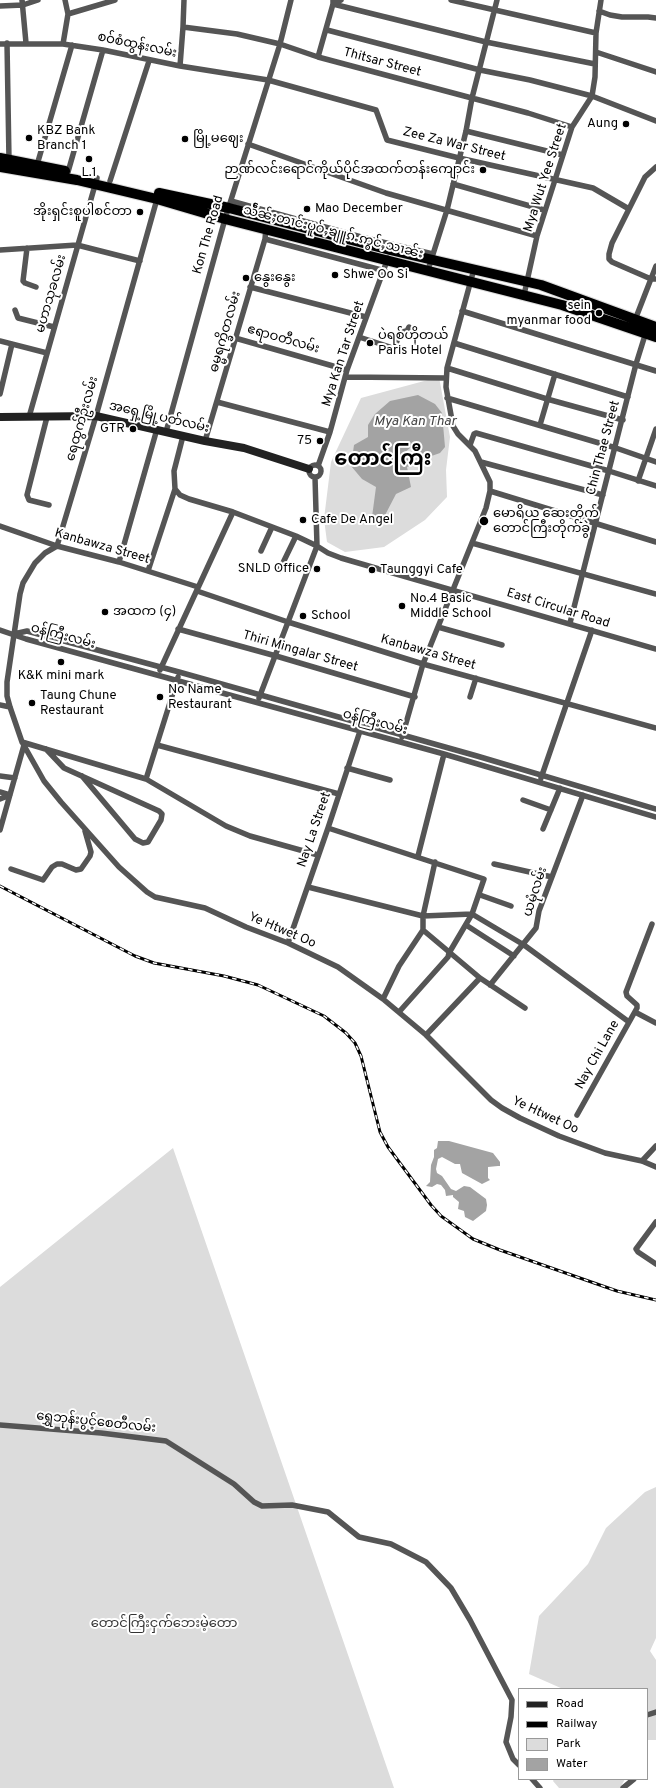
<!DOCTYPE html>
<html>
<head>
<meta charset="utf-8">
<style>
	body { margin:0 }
	#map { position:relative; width:656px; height:1788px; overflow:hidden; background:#fff; font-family:Overpass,sans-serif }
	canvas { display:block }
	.legend { position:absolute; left:518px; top:1688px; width:130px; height:92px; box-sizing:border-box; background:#fff; border:1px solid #999; margin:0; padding:5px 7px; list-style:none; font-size:12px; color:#000 }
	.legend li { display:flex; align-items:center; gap:8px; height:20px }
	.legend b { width:20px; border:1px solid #999 }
</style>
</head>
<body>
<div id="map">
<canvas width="656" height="1788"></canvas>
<ul class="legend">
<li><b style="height:5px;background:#222"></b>Road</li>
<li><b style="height:5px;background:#000"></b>Railway</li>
<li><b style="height:11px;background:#dcdcdc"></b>Park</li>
<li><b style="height:11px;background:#a3a3a3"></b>Water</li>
</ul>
</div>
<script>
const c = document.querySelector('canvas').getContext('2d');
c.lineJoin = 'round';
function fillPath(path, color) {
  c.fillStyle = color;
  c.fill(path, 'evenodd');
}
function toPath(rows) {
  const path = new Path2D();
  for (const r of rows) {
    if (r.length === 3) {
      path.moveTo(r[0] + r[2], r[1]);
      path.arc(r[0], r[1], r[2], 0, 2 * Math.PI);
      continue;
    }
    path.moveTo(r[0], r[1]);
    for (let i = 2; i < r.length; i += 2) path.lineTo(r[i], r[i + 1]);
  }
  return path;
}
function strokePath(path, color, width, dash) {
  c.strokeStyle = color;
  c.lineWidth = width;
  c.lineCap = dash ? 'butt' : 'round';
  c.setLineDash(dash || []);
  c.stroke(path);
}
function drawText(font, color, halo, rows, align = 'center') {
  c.font = font + ' Overpass,"Noto Sans Myanmar",sans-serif';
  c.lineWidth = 4;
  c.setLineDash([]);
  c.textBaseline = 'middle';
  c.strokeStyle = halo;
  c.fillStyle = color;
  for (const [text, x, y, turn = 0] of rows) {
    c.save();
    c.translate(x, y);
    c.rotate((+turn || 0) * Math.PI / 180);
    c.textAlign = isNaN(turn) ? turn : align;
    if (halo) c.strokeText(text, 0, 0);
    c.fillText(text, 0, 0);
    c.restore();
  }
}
fillPath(toPath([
	[439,377,450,437,446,470,447,497,425,520,384,547,345,552,327,542,324,519,331,462,361,398],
	[173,1148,394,1788,0,1788,0,1287],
	[656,1487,656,1638,650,1651,656,1660,656,1740,647,1740,647,1689,563,1689,529,1674,539,1616,588,1564,606,1528,645,1492],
	[554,1779,625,1779,620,1788,559,1788,553,1781]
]), '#dcdcdc');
fillPath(toPath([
	[418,395,435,404,442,413,445,447,440,453,423,459,419,452,410,448,404,453,412,465,407,467,411,487,396,494,383,519,372,517,376,487,362,479,351,466,354,445,368,437,368,425,375,414,390,401],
	[438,1141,449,1141,493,1153,500,1162,500,1166,498,1166,488,1167,488,1178,490,1180,482,1184,462,1173,460,1164,455,1164,442,1157,438,1159,436,1169,437,1173,442,1176,451,1189,456,1191,464,1186,470,1187,486,1199,487,1205,486,1211,473,1221,465,1217,464,1211,458,1209,459,1202,453,1197,453,1195,446,1196,445,1190,441,1185,437,1184,432,1187,426,1186,430,1182,431,1165,434,1157,434,1150,437,1148]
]), '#a3a3a3');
const highway = toPath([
	[0,158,65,171],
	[0,167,77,180,157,199,225,219,562,305,656,337],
	[159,193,229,208,390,250,541,285,656,327]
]);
strokePath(highway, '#dbdbdb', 12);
strokePath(toPath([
	[22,0,26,43],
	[451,0,596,33],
	[333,4,486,42,595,64],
	[333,4,341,0],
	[0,6,23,5,38,0],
	[599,11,610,15,622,17,648,17,656,18],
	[68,14,115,0],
	[183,27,237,34,280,44,318,57,528,113,572,127],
	[327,30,480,70,530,80,592,96,656,121],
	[7,43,9,160],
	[0,44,63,44,103,50,180,66,268,80,376,110,387,140,459,158,593,188,629,209],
	[63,44,68,14,65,0],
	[596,52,656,72],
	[318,57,333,4,333,0],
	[180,66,183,27,184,0],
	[466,131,563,155],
	[248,144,386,193,537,236],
	[37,165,72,45],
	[656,167,645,177,612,243,609,254,609,259,612,262,651,279,656,279],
	[68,172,103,50],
	[110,181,149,61],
	[453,184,544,210],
	[157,199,96,416,57,546,45,553,35,563,23,583,20,594,7,682,7,696,10,707,22,742,44,781,61,802,119,867,147,892,155,897,205,908,246,927,288,943,338,967,383,999,426,1035,491,1100,502,1108,520,1118,559,1136,605,1153,642,1161,656,1167],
	[231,201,361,237,433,254],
	[265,239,385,271],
	[27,248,23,281,25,283,36,287],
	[0,250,77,245,140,261],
	[428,270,447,210,466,131,472,98,497,0],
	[250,287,366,317],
	[524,295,537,236,563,155,572,127,592,96,595,77,596,33,601,0],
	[15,310,18,318,54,327],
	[462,311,656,371],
	[635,320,656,266],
	[359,337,393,348,395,347,400,332,407,331,409,327],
	[235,338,347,370],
	[0,341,47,353],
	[454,343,628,397],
	[447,368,547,399,623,420],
	[345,377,446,378],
	[0,394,12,344],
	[447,398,616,448,656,462],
	[217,402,330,432],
	[29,417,97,178],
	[47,417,27,495,29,500,49,505],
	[540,425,555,374],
	[166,432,225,219,280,44,291,0],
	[205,441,265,239,266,228],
	[470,445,474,434,476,433,609,471,656,486],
	[481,462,603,495],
	[315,471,6],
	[318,466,330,432,347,370,388,258],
	[638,481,656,429],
	[175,489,180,495,189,499,233,512,296,536,317,546,328,553,341,558,656,649],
	[490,491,656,542],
	[0,526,57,546,119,562,198,587],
	[472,543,656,594],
	[261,551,272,527],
	[119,562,157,429],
	[148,571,175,489,174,471,183,436],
	[279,571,296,536],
	[197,591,288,622,423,664,656,728],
	[570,623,636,364,646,332],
	[438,627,502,645],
	[178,629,276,656,415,697],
	[0,630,26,639,444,754,656,817],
	[14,634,27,631,179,672,477,756,656,809],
	[160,670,233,512],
	[470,697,476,678],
	[259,698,317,546,315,477],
	[0,705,10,707],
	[402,737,423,664,486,508,490,491,490,482,475,451,458,434,453,426,446,387,447,368,474,269],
	[22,742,146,779,226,826,250,836,318,855],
	[157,745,339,794],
	[46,749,64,768,159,811,162,814,161,820,148,842,143,843,135,839,82,776],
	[347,768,390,780],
	[0,776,15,778],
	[541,778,592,630],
	[146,779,178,677],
	[0,792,10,795,0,799],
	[523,800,551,810],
	[328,828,484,879,472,914,449,953,448,957,399,1012],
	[543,829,560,788],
	[0,830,24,745],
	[418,856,444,754],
	[494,864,552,877],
	[11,869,43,880,52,867,57,864,62,864,76,870,81,869,90,856,91,852,85,831],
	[308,887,423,916,472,914,524,945,629,1022],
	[480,895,511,906],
	[466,925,514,956],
	[423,930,480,978,525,1008],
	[288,943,328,828,361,728],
	[490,985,536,928,539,911,583,795],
	[383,999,399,966,423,930,423,916,435,862],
	[635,1012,656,1023],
	[426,1035,480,978],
	[577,1115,637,1008,637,1005,627,996,626,992,652,924],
	[642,1161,656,1146],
	[656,1222,636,1249,638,1252,656,1264],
	[0,1425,101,1433,166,1441,234,1484,254,1502,262,1506,292,1505,328,1512,359,1537,391,1544,426,1562,451,1588,470,1620,512,1700,511,1717,506,1742,513,1759,519,1765],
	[647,1715,656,1712],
	[532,1779,540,1788],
	[623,1788,634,1779]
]), '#555', 5.5);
strokePath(toPath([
	[0,417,96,416,205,441,244,448,309,469]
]), '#222', 8);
strokePath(highway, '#000', 10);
const rail = toPath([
	[0,886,135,956,154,963,224,976,258,985,324,1016,346,1033,355,1043,361,1056,380,1132,388,1147,431,1205,441,1216,473,1239,500,1250,617,1291,656,1300]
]);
strokePath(rail, '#000', 3);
strokePath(rail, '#fff', 1.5, [4.5]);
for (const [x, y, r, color] of [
	[626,124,4,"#000"],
	[29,138,4,"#000"],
	[185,139,4,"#000"],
	[89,159,4,"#000"],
	[483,170,4,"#000"],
	[307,209,4,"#000"],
	[140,212,4,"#000"],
	[335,275,4,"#000"],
	[246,278,4,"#000"],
	[599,313,4,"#000"],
	[370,343,4,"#000"],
	[133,429,4,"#000"],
	[320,441,4,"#000"],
	[303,520,4,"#000"],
	[484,521,5,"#000"],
	[317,569,4,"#000"],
	[372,570,4,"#000"],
	[402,606,4,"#000"],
	[105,612,4,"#000"],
	[303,616,4,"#000"],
	[61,662,4,"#000"],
	[160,697,4,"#000"],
	[32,703,4,"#000"]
]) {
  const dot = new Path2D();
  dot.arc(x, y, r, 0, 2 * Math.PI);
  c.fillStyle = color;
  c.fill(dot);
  strokePath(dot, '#fff', 1.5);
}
drawText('13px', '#000', '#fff', [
	["စဝ်စံထွန်းလမ်း",137,46,12],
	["Thitsar Street",382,63,15],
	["Zee Za War Street",454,145,14],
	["Mya Wut Yee Street",546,178,-72],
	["သဵႅၼ်ႈတၢင်းပူဝ်ႇၶျူၵ်ႉဢွင်ႇသၢၼ်း",333,233,14],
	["Kon The Road",209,235,-74],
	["မဟာသုခလမ်း",52,294,-74],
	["ဓမ္မရက္ခိတလမ်း",226,332,-74],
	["ဧရာဝတီလမ်း",283,340,16],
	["Mya Kan Tar Street",344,354,-72],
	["အရှေ့မြို့ပတ်လမ်း",159,418,13],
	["ရေထွက်ဦးလမ်း",83,419,-74],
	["Chin Thae Street",604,448,-75],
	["Kanbawza Street",102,547,16],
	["East Circular Road",558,609,17],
	["ဝန်ကြီးလမ်း",63,637,15],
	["Thiri Mingalar Street",300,652,16],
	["Kanbawza Street",428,653,16],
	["ဝန်ကြီးလမ်း",375,723,15],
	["Nay La Street",315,830,-71],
	["ယမုံလမ်း",536,892,-72],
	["Ye Htwet Oo",282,931,23],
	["Nay Chi Lane",598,1055,-61],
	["Ye Htwet Oo",545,1116,25],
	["ရွှေဘုန်းပွင့်စေတီလမ်း",96,1423,6]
]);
drawText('13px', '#000', '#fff', [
	["Aung",618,124,"right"],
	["KBZ Bank",37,131],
	["Branch 1",37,146],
	["မြို့မဈေး",193,139],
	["ဉာဏ်လင်းရောင်ကိုယ်ပိုင်အထက်တန်း‌ကျောင်း",475,170,"right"],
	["L.1",89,173,"center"],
	["Mao December",315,209],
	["အိုးရှင်းစူပါစင်တာ",132,212,"right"],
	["Shwe Oo Si",343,275],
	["နွေးနွေး",254,278],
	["sein",591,306,"right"],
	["myanmar food",591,321,"right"],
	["ပဲရစ်ဟိုတယ်",378,336],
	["Paris Hotel",378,351],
	["GTR",125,429,"right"],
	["75",312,441,"right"],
	["မောရိယ ဆေးတိုက်",493,514],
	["တောင်ကြီးတိုက်ခွဲ",493,529],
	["Cafe De Angel",311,520],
	["SNLD Office",309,569,"right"],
	["Taunggyi Cafe",380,570],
	["No.4 Basic",410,599],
	["Middle School",410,614],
	["အထက (၄)",113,612],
	["School",311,616],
	["K&K mini mark",61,676,"center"],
	["No Name",168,690],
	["Restaurant",168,705],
	["Taung Chune",40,696],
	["Restaurant",40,711]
], 'left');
drawText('13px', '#333', '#fff', [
	["တောင်ကြီးငှက်ဘေးမဲ့တော",164,1624]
]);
drawText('italic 14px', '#444', '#fff', [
	["Mya Kan Thar",415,422]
]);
drawText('bold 21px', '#000', '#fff', [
	["တောင်ကြီး",383,461]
]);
</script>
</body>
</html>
